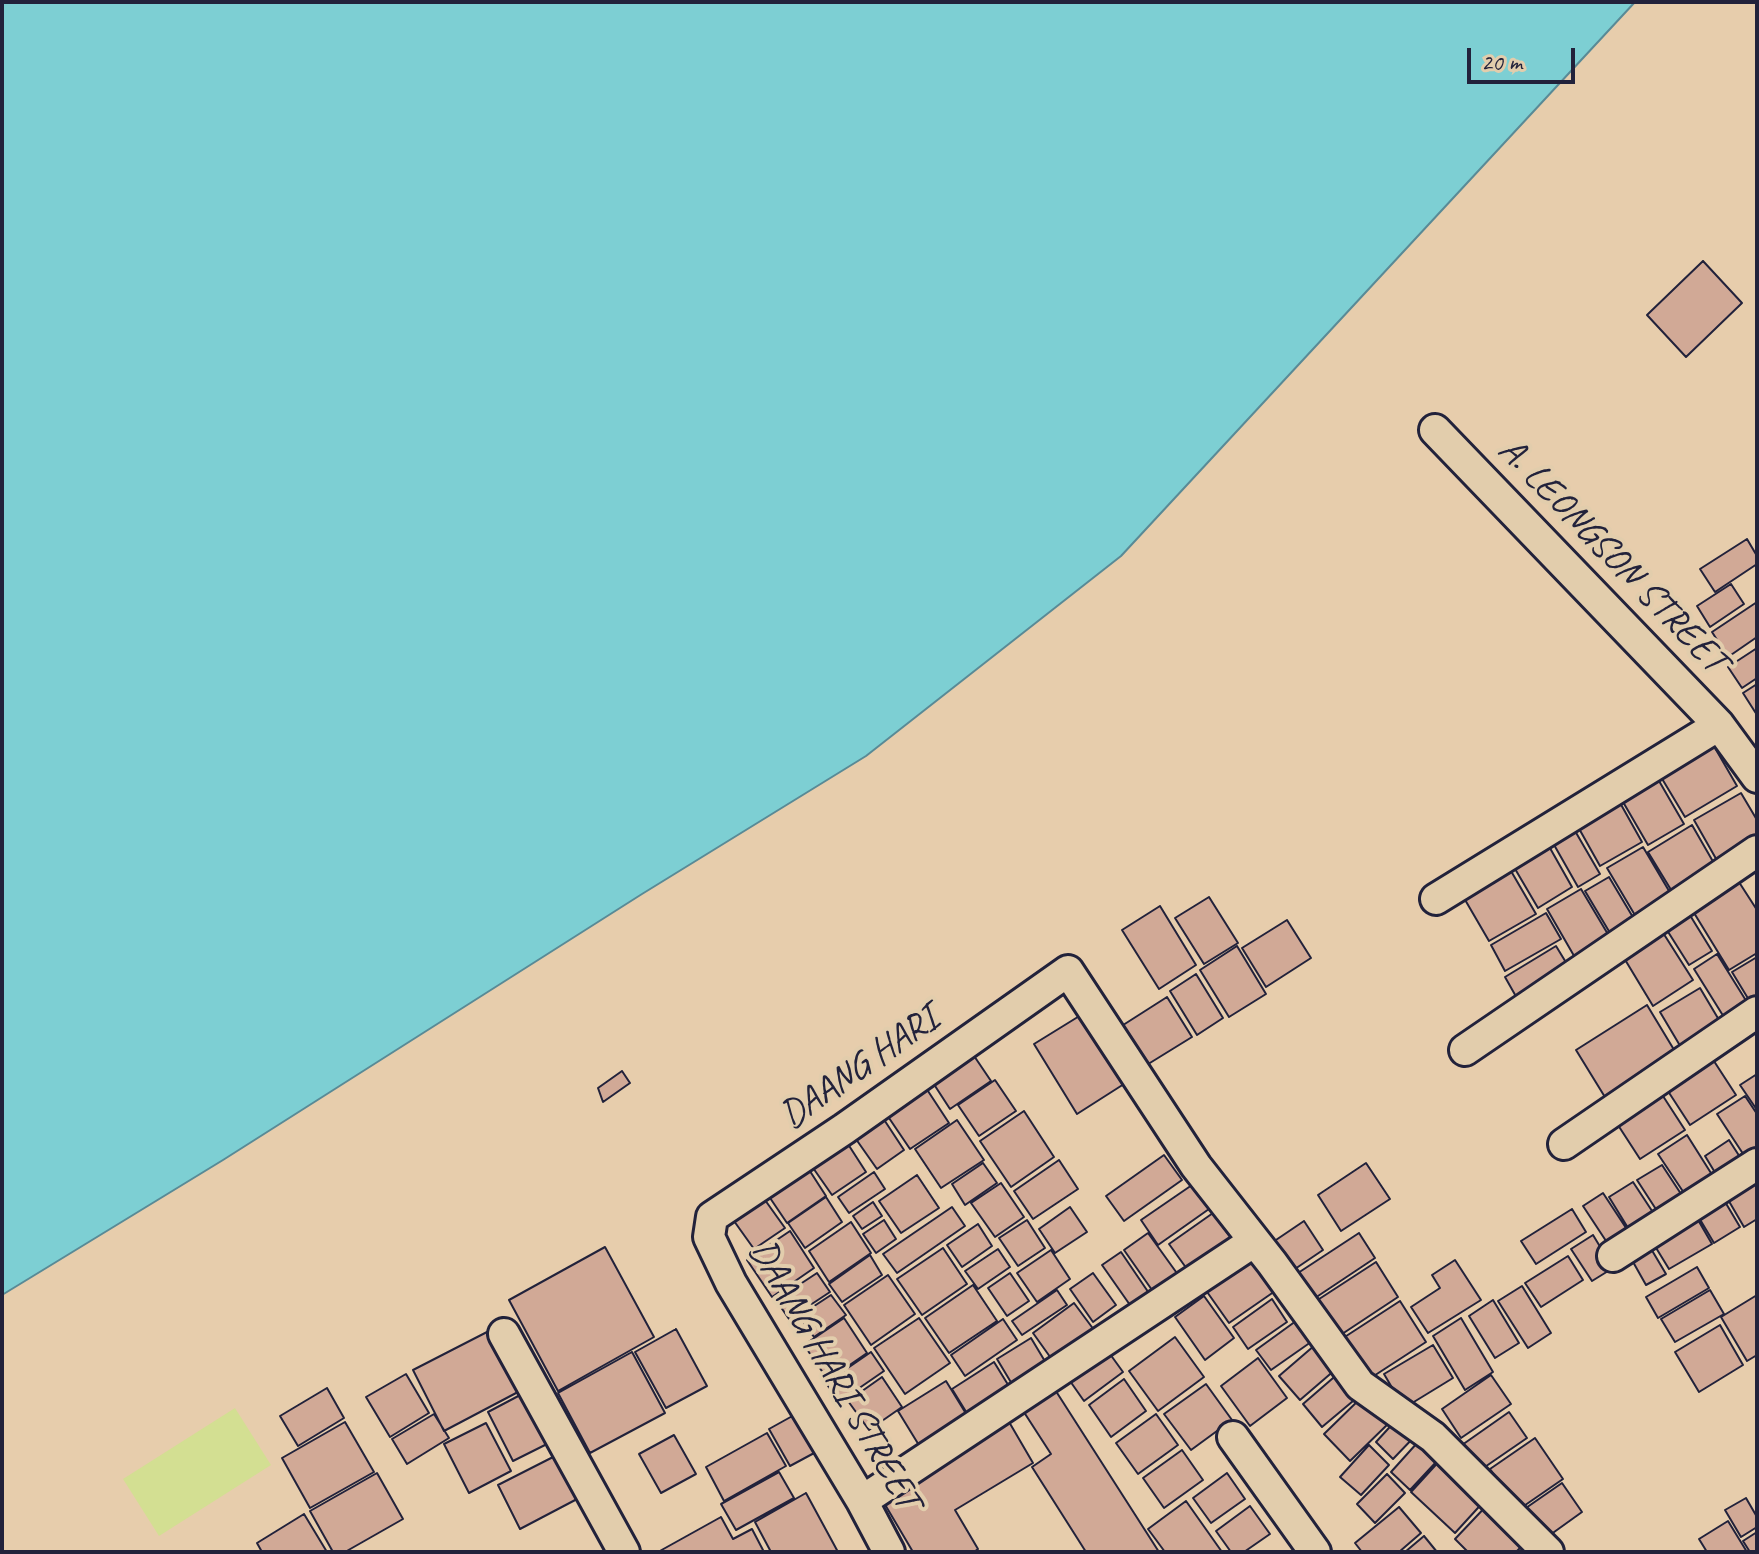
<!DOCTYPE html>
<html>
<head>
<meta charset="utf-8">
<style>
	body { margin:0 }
	#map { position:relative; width:1759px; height:1554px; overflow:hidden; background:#e7cdac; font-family:Caveat,sans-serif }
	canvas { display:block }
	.frame { position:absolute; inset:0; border:4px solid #22223b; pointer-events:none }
	.scale { position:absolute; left:1467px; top:48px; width:108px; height:36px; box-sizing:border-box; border:4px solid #22223b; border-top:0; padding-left:10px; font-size:24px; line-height:28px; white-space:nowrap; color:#22223b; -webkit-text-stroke:6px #e2cdac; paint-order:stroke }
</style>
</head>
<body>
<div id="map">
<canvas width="1759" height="1554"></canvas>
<div class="frame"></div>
<div class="scale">20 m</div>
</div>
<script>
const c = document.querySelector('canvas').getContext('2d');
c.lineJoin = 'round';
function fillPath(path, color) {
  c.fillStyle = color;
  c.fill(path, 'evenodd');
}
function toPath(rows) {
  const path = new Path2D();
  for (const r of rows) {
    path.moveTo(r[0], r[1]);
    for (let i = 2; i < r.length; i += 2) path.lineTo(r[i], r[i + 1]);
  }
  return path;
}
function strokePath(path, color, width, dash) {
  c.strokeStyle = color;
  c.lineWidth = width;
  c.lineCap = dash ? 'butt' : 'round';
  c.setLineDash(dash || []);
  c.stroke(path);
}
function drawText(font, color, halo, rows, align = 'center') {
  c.font = font + ' Caveat,sans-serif';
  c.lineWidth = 8;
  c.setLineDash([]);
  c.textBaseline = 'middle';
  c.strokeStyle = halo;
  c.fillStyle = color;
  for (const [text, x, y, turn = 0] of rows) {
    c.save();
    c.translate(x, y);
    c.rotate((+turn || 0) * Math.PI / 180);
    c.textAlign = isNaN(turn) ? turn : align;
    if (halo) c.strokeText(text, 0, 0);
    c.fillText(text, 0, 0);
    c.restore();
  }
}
fillPath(toPath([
	[235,1408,271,1465,159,1536,123,1479]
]), '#d3df92');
const water = toPath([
	[2,2,1635,2,1121,556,866,756,642,894,223,1160,2,1295,2,2]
]);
fillPath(water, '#7dcfd3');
strokePath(water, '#598a96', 2);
const building = toPath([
	[1703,261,1742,303,1686,357,1647,315,1703,261],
	[1747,539,1757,556,1757,564,1715,592,1700,569,1747,539],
	[1731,584,1744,604,1710,627,1697,606,1731,584],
	[1757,602,1757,637,1728,657,1712,632,1757,602],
	[1757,648,1757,678,1742,688,1728,667,1757,648],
	[1757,684,1757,715,1743,693,1757,684],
	[1711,741,1737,786,1685,817,1658,772,1711,741],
	[1655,774,1684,824,1648,845,1619,795,1655,774],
	[1741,793,1757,820,1757,842,1719,864,1694,820,1741,793],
	[1619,801,1642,842,1600,866,1577,825,1619,801],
	[1571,824,1600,874,1578,887,1549,836,1571,824],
	[1692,825,1719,872,1676,898,1648,852,1692,825],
	[1546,841,1572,887,1538,908,1511,862,1546,841],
	[1643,847,1675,901,1639,922,1607,868,1643,847],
	[1504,859,1536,914,1489,941,1457,886,1504,859],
	[1609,877,1637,924,1613,938,1585,891,1609,877],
	[1737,879,1757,910,1757,953,1729,970,1691,908,1737,879],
	[1581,889,1612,941,1577,961,1547,909,1581,889],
	[1209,897,1238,943,1204,964,1175,918,1209,897],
	[1160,906,1196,965,1159,989,1122,930,1160,906],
	[1688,912,1712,951,1689,965,1665,927,1688,912],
	[1546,913,1561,939,1505,971,1491,945,1546,913],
	[1287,920,1311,958,1266,987,1242,948,1287,920],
	[1660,928,1693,980,1653,1006,1621,953,1660,928],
	[1237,946,1266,994,1229,1017,1200,970,1237,946],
	[1556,946,1570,969,1518,1000,1505,977,1556,946],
	[1717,954,1750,1007,1727,1022,1694,969,1717,954],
	[1757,957,1757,1002,1752,1005,1732,972,1757,957],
	[1196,974,1223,1018,1197,1035,1170,991,1196,974],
	[1700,988,1722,1025,1682,1049,1660,1012,1700,988],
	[1167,997,1192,1037,1145,1066,1120,1027,1167,997],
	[1647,1005,1679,1058,1608,1102,1576,1050,1647,1005],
	[1081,1015,1124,1084,1077,1114,1034,1044,1081,1015],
	[966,1044,991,1081,950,1109,926,1072,966,1044],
	[1710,1055,1736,1095,1690,1125,1664,1085,1710,1055],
	[622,1071,630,1083,603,1102,598,1088,622,1071],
	[1757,1074,1757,1110,1740,1085,1757,1074],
	[995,1080,1016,1111,979,1136,958,1105,995,1080],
	[926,1088,949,1123,910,1149,887,1115,926,1088],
	[1661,1093,1685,1130,1640,1159,1616,1122,1661,1093],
	[1745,1096,1757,1114,1757,1162,1751,1166,1717,1114,1745,1096],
	[1024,1111,1054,1157,1011,1187,980,1141,1024,1111],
	[879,1112,904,1150,877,1169,851,1132,879,1112],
	[957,1120,984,1160,941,1188,915,1149,957,1120],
	[1687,1135,1716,1181,1688,1199,1658,1154,1687,1135],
	[1729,1140,1747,1168,1722,1184,1705,1156,1729,1140],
	[846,1141,866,1172,832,1195,811,1165,846,1141],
	[1164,1155,1182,1180,1124,1221,1106,1196,1164,1155],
	[1059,1160,1078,1189,1033,1219,1014,1191,1059,1160],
	[983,1163,997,1183,965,1205,952,1184,983,1163],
	[1366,1163,1390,1199,1341,1231,1318,1195,1366,1163],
	[806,1165,826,1196,787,1223,766,1192,806,1165],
	[1662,1165,1685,1200,1661,1217,1637,1180,1662,1165],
	[1757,1170,1757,1219,1744,1227,1723,1191,1757,1170],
	[874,1172,885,1189,849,1213,838,1197,874,1172],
	[917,1175,939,1208,901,1233,879,1201,917,1175],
	[1633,1182,1658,1220,1633,1236,1609,1197,1633,1182],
	[1001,1183,1024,1217,995,1237,971,1203,1001,1183],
	[1192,1185,1209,1209,1158,1245,1141,1220,1192,1185],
	[1718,1190,1740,1227,1714,1243,1692,1206,1718,1190],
	[760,1193,785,1228,754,1249,729,1214,760,1193],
	[1603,1193,1632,1237,1612,1250,1583,1206,1603,1193],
	[826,1197,842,1222,805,1248,788,1223,826,1197],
	[873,1202,882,1216,862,1229,853,1216,873,1202],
	[952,1207,965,1226,897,1273,883,1254,952,1207],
	[1070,1207,1087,1232,1055,1253,1039,1229,1070,1207],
	[1572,1209,1586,1232,1536,1264,1521,1241,1572,1209],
	[1213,1213,1236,1245,1192,1276,1169,1244,1213,1213],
	[1694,1213,1712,1244,1669,1269,1650,1238,1694,1213],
	[884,1220,896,1239,876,1253,863,1234,884,1220],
	[1027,1220,1045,1248,1018,1266,999,1238,1027,1220],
	[1304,1221,1323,1250,1289,1273,1270,1244,1304,1221],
	[851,1222,871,1253,829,1282,809,1251,851,1222],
	[978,1224,992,1246,962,1267,947,1245,978,1224],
	[790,1231,814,1268,772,1297,747,1260,790,1231],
	[1148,1233,1184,1283,1159,1300,1124,1250,1148,1233],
	[1359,1233,1375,1258,1315,1298,1298,1273,1359,1233],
	[1593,1235,1613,1268,1592,1281,1571,1249,1593,1235],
	[1647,1242,1666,1274,1646,1285,1628,1253,1647,1242],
	[605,1247,654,1337,558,1391,509,1300,605,1247],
	[943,1248,967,1284,922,1315,897,1279,943,1248],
	[998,1249,1010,1267,978,1289,965,1271,998,1249],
	[1051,1250,1070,1279,1037,1302,1017,1273,1051,1250],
	[1121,1252,1155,1302,1137,1315,1102,1265,1121,1252],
	[1253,1254,1278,1289,1229,1323,1205,1289,1253,1254],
	[870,1255,882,1275,842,1302,829,1284,870,1255],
	[1568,1256,1583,1280,1541,1307,1525,1283,1568,1256],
	[1455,1260,1481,1300,1428,1333,1411,1307,1440,1288,1432,1275,1455,1260],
	[1376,1262,1398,1297,1336,1338,1313,1303,1376,1262],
	[1697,1267,1709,1288,1658,1318,1646,1297,1697,1267],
	[817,1273,830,1292,789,1319,776,1300,817,1273],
	[1010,1273,1029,1301,1007,1316,988,1288,1010,1273],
	[1093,1273,1116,1305,1093,1322,1070,1289,1093,1273],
	[888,1275,915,1314,871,1345,844,1305,888,1275],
	[973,1285,997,1321,949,1353,925,1318,973,1285],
	[1522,1286,1551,1333,1528,1348,1498,1301,1522,1286],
	[1057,1290,1067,1305,1022,1335,1012,1321,1057,1290],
	[1710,1290,1724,1314,1675,1342,1661,1319,1710,1290],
	[831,1295,846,1315,814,1337,799,1316,831,1295],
	[1757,1295,1757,1355,1747,1361,1721,1317,1757,1295],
	[1204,1296,1234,1338,1205,1360,1175,1317,1204,1296],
	[1272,1299,1287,1322,1248,1349,1233,1327,1272,1299],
	[1493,1300,1519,1343,1495,1358,1469,1316,1493,1300],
	[1400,1301,1426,1342,1363,1383,1337,1342,1400,1301],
	[1074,1303,1100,1338,1058,1368,1033,1333,1074,1303],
	[844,1318,867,1353,828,1380,804,1345,844,1318],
	[919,1318,950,1363,905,1394,874,1348,919,1318],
	[1461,1318,1493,1372,1465,1390,1433,1336,1461,1318],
	[1003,1319,1017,1340,965,1376,951,1355,1003,1319],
	[1296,1321,1311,1342,1271,1370,1256,1350,1296,1321],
	[1720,1325,1743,1365,1699,1392,1675,1352,1720,1325],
	[676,1329,707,1386,666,1408,635,1352,676,1329],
	[487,1332,518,1392,444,1431,413,1370,487,1332],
	[1175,1337,1204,1377,1158,1411,1129,1371,1175,1337],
	[1031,1338,1052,1373,1018,1394,997,1359,1031,1338],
	[1102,1343,1123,1372,1084,1401,1063,1371,1102,1343],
	[1315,1345,1336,1369,1300,1400,1279,1376,1315,1345],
	[1433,1345,1453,1378,1404,1408,1384,1374,1433,1345],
	[632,1352,665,1413,590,1453,558,1393,632,1352],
	[871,1352,884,1371,839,1402,826,1383,871,1352],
	[1258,1358,1287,1398,1250,1426,1221,1386,1258,1358],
	[994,1362,1015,1396,973,1423,952,1389,994,1362],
	[1340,1372,1359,1396,1322,1427,1303,1404,1340,1372],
	[406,1374,429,1413,390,1437,366,1397,406,1374],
	[1491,1375,1511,1404,1461,1438,1442,1409,1491,1375],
	[882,1377,902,1407,869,1430,848,1401,882,1377],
	[1124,1379,1146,1411,1111,1437,1089,1405,1124,1379],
	[946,1381,973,1425,925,1455,898,1411,946,1381],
	[1206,1384,1232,1420,1191,1450,1164,1414,1206,1384],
	[1052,1385,1159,1552,1086,1552,1032,1467,1051,1454,1020,1406,1052,1385],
	[327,1388,344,1418,298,1446,280,1416,327,1388],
	[524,1393,549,1443,513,1461,488,1412,524,1393],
	[1365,1394,1391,1421,1350,1461,1324,1434,1365,1394],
	[1509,1412,1527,1438,1479,1471,1462,1445,1509,1412],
	[434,1414,449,1438,407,1464,392,1439,434,1414],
	[796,1414,816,1452,790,1466,769,1429,796,1414],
	[1156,1414,1178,1445,1138,1474,1116,1443,1156,1414],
	[1005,1415,1033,1463,955,1510,978,1549,974,1552,913,1552,877,1491,1005,1415],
	[1398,1418,1416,1435,1393,1459,1376,1442,1398,1418],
	[345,1422,374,1472,310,1508,282,1458,345,1422],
	[486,1423,511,1471,469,1493,444,1444,486,1423],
	[767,1433,786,1466,724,1501,706,1467,767,1433],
	[674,1435,696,1474,661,1493,639,1454,674,1435],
	[1535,1438,1563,1479,1518,1510,1490,1469,1535,1438],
	[1418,1442,1438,1460,1410,1490,1391,1472,1418,1442],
	[1369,1445,1389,1465,1361,1495,1340,1477,1369,1445],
	[1182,1450,1203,1480,1164,1508,1143,1478,1182,1450],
	[557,1455,579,1498,520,1529,498,1485,557,1455],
	[1443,1457,1487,1498,1455,1533,1411,1492,1443,1457],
	[779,1472,794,1498,736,1530,721,1504,779,1472],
	[377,1473,403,1519,345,1552,333,1552,310,1511,377,1473],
	[1227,1473,1245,1499,1211,1523,1193,1498,1227,1473],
	[1387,1474,1405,1493,1375,1523,1357,1504,1387,1474],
	[1562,1483,1582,1512,1543,1540,1523,1510,1562,1483],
	[806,1493,838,1552,771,1552,755,1522,806,1493],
	[1746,1498,1757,1517,1757,1527,1741,1537,1725,1510,1746,1498],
	[1186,1501,1222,1552,1165,1552,1148,1529,1186,1501],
	[1491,1501,1530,1538,1516,1552,1468,1552,1455,1539,1491,1501],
	[1250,1506,1270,1534,1244,1552,1231,1552,1216,1531,1250,1506],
	[1399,1507,1421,1533,1399,1552,1362,1552,1355,1543,1399,1507],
	[304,1514,327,1552,262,1552,257,1543,304,1514],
	[721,1517,733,1539,752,1529,764,1552,658,1552,721,1517],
	[1728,1521,1747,1552,1707,1552,1699,1539,1728,1521],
	[1757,1532,1757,1552,1750,1552,1743,1541,1757,1532],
	[1424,1536,1437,1552,1405,1552,1424,1536]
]);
fillPath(building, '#d1a996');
strokePath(building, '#22223b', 2);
const street = toPath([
	[1435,430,1719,725,1757,777],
	[1436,899,1719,725],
	[1465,1050,1757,851],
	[1564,1144,1757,1012],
	[1613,1256,1757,1164],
	[504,1334,624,1552],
	[1233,1437,1315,1552],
	[862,1501,1253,1242],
	[889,1552,862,1501,731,1283,709,1237,712,1217,844,1129,1068,971,1196,1166,1272,1263,1360,1385,1433,1437,1548,1552]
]);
strokePath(street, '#22223b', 36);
strokePath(street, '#e2cdac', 30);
drawText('38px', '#22223b', '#e2cdac', [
	["A. LEONGSON STREET",1612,556,46],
	["DAANG HARI",860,1068,-35],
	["DAANG HARI STREET",834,1375,60]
]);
</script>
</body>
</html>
